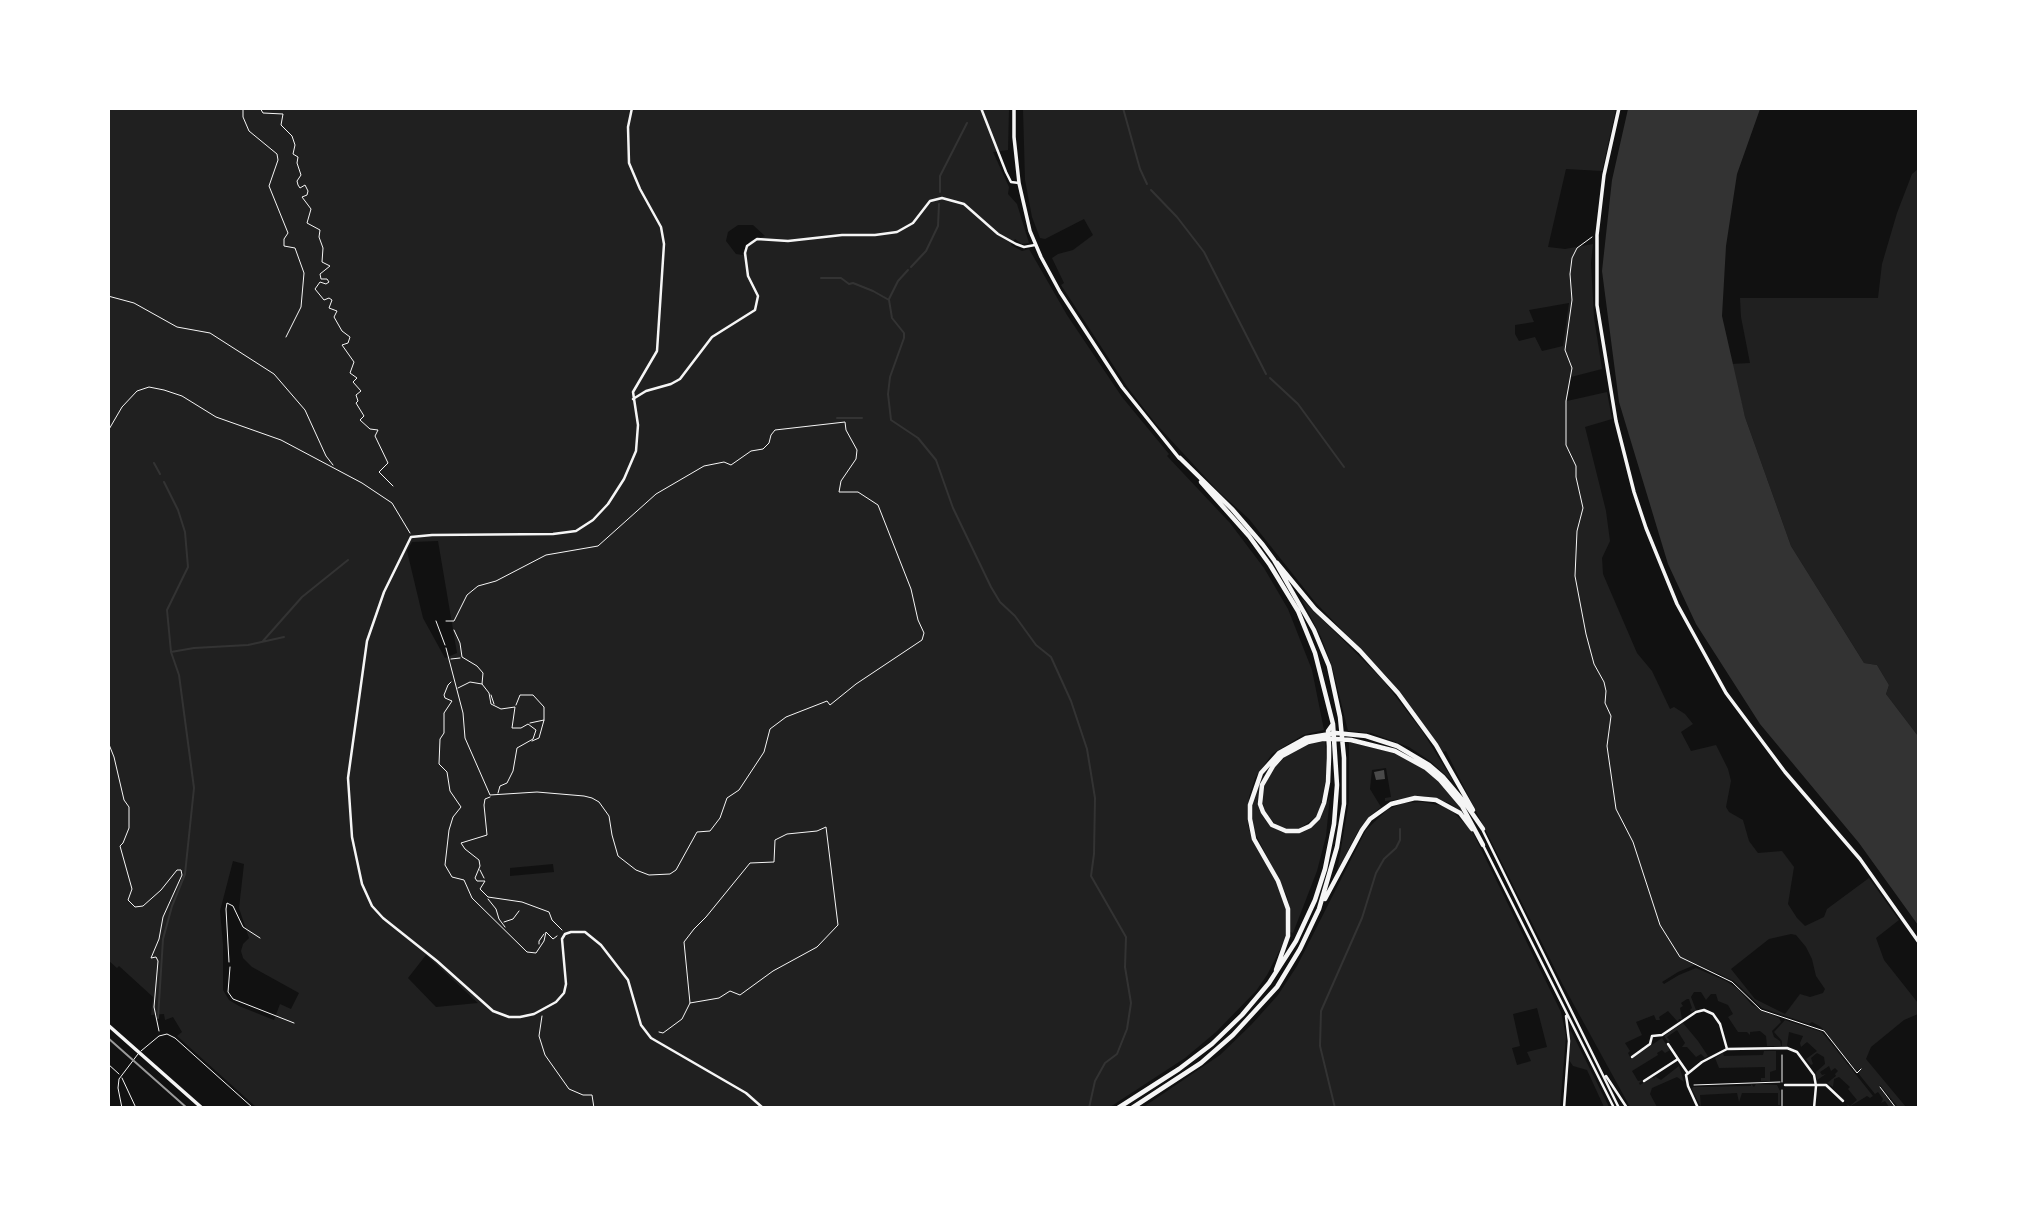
<!DOCTYPE html>
<html>
<head>
<meta charset="utf-8">
<style>
	body { margin:0 }
	#map { position:relative; width:2027px; height:1216px; overflow:hidden; background:#111; font-family:Manrope,sans-serif }
	canvas { display:block }
	.frame { position:absolute; inset:0; border:110px solid #fff; pointer-events:none }
</style>
</head>
<body>
<div id="map">
<canvas width="2027" height="1216"></canvas>
<div class="frame"></div>
</div>
<script>
const c = document.querySelector('canvas').getContext('2d');
c.lineJoin = 'round';
function fillPath(path, color) {
  c.fillStyle = color;
  c.fill(path, 'evenodd');
}
function toPath(rows) {
  const path = new Path2D();
  for (const r of rows) {
    path.moveTo(r[0], r[1]);
    for (let i = 2; i < r.length; i += 2) path.lineTo(r[i], r[i + 1]);
  }
  return path;
}
function strokePath(path, color, width, dash) {
  c.strokeStyle = color;
  c.lineWidth = width;
  c.lineCap = dash ? 'butt' : 'round';
  c.setLineDash(dash || []);
  c.stroke(path);
}
fillPath(toPath([
	[109,109,1009,109,1008,150,993,152,1009,187,1008,194,1017,204,1029,243,1022,244,1015,239,1011,245,1022,251,1029,249,1067,315,1122,397,1169,454,1167,456,1230,523,1264,568,1288,609,1312,670,1324,730,1303,735,1272,754,1255,778,1249,797,1248,825,1253,842,1278,885,1286,910,1285,940,1267,975,1256,991,1216,1032,1185,1058,1110,1107,256,1107,177,1036,182,1032,173,1017,165,1020,164,1014,151,1015,153,997,119,966,117,968,109,961],
	[738,225,753,225,765,236,750,241,743,255,736,254,726,241,728,232],
	[438,541,457,653,445,658,423,618,407,551,412,542],
	[233,861,244,864,239,908,249,938,243,944,241,951,243,958,252,967,299,993,291,1009,280,1004,274,1020,239,1006,229,1000,223,990,223,944,220,911],
	[553,864,554,872,510,876,510,868],
	[426,955,437,965,478,1003,436,1007,408,978],
	[1023,109,1616,109,1602,171,1566,169,1548,247,1565,249,1593,244,1591,263,1594,318,1602,369,1571,377,1567,401,1607,392,1612,419,1585,427,1606,511,1610,541,1602,558,1603,574,1637,653,1652,671,1670,709,1674,707,1685,714,1693,724,1681,732,1691,751,1716,745,1728,769,1731,781,1726,807,1729,812,1743,820,1749,841,1758,853,1782,851,1794,867,1788,904,1797,918,1805,926,1824,917,1827,909,1869,878,1899,920,1876,938,1884,960,1918,1003,1918,1014,1904,1020,1871,1047,1866,1059,1906,1107,1898,1107,1880,1085,1879,1087,1894,1107,1889,1107,1885,1101,1881,1103,1883,1099,1878,1092,1875,1094,1858,1073,1861,1068,1857,1071,1855,1069,1821,1027,1812,1022,1809,1024,1762,1008,1734,981,1697,964,1678,972,1662,982,1664,984,1679,975,1696,968,1726,981,1738,989,1752,1005,1779,1018,1781,1022,1772,1031,1774,1037,1780,1041,1781,1046,1767,1046,1766,1036,1760,1031,1750,1032,1750,1035,1747,1032,1738,1032,1728,1017,1733,1014,1728,1005,1718,1001,1716,994,1711,994,1706,1000,1701,992,1694,992,1691,997,1696,1010,1692,1012,1690,1010,1692,1008,1689,999,1687,999,1681,1003,1683,1006,1680,1008,1682,1019,1679,1019,1678,1022,1668,1011,1659,1017,1660,1020,1656,1020,1654,1015,1636,1022,1642,1035,1625,1043,1630,1051,1628,1053,1631,1059,1662,1038,1670,1050,1665,1053,1662,1050,1657,1053,1658,1055,1632,1071,1638,1081,1643,1080,1639,1083,1640,1085,1652,1077,1655,1079,1654,1076,1661,1080,1679,1066,1684,1082,1677,1077,1652,1088,1650,1094,1657,1107,1630,1107,1563,985,1446,751,1443,752,1389,679,1315,602,1249,519,1218,491,1156,424,1128,388,1061,285,1064,283,1052,258,1058,254,1073,250,1093,235,1084,219,1045,239,1040,238,1032,217,1025,180],
	[1569,303,1563,346,1542,351,1535,337,1519,341,1515,334,1515,325,1534,322,1529,310],
	[1791,934,1796,935,1806,947,1812,959,1816,976,1825,989,1823,993,1810,997,1800,994,1785,1014,1755,999,1731,969,1769,939],
	[1918,169,1918,736,1886,694,1889,685,1877,665,1864,663,1791,546,1745,417,1731,364,1750,363,1741,317,1740,298,1878,298,1882,264,1897,213,1912,174],
	[1301,598,1383,680,1422,731,1452,779,1451,780,1430,761,1409,747,1371,733,1348,731,1332,666,1321,637],
	[1325,741,1327,771,1321,807,1316,817,1299,829,1284,829,1276,825,1265,812,1262,799,1264,785,1274,768,1287,755,1305,745],
	[1349,742,1394,753,1421,767,1436,779,1457,802,1464,814,1449,803,1424,796,1385,801,1385,798,1391,797,1386,768,1372,770,1370,789,1381,807,1369,817,1358,831,1337,872,1349,801],
	[1260,778,1262,779,1258,800,1262,815,1270,826,1282,832,1298,833,1313,826,1321,816,1330,796,1326,836,1317,871,1293,933,1290,932,1290,911,1287,896,1253,829,1252,799],
	[1422,802,1444,806,1453,812,1472,831,1561,1012,1566,1036,1560,1107,1142,1108,1220,1055,1251,1025,1278,995,1297,966,1366,830,1387,810,1403,803],
	[1537,1008,1547,1047,1527,1052,1531,1061,1517,1065,1512,1048,1520,1046,1513,1014],
	[1785,1020,1822,1032,1873,1096,1870,1098,1867,1096,1849,1107,1846,1104,1850,1106,1857,1100,1848,1089,1850,1087,1839,1077,1834,1079,1833,1087,1827,1083,1836,1076,1835,1074,1838,1071,1835,1068,1831,1071,1829,1066,1820,1072,1822,1075,1826,1074,1817,1080,1816,1072,1825,1064,1824,1057,1817,1053,1811,1058,1813,1064,1811,1065,1806,1059,1817,1051,1807,1042,1801,1047,1800,1043,1803,1036,1789,1032,1787,1046,1782,1046,1782,1041,1774,1032],
	[1683,1023,1698,1041,1708,1056,1705,1058,1701,1054,1696,1057,1687,1047,1682,1047,1685,1043,1677,1030,1667,1037,1670,1041,1668,1042,1664,1036],
	[1570,1029,1609,1107,1604,1107,1587,1070,1573,1066,1569,1060],
	[1764,1051,1776,1051,1776,1070,1770,1072,1770,1081,1761,1081,1761,1078,1765,1078,1765,1067,1719,1068,1715,1058,1723,1053,1724,1056,1763,1055],
	[1751,1084,1754,1087,1756,1084,1777,1085,1780,1091,1780,1105,1778,1105,1778,1093,1742,1093,1739,1102,1737,1093,1700,1095,1701,1107,1692,1089,1693,1087,1751,1086]
]), '#202020');
fillPath(toPath([
	[1628,109,1760,109,1737,174,1726,246,1722,316,1745,417,1791,546,1864,663,1877,665,1889,685,1886,694,1918,736,1918,925,1859,843,1760,724,1696,624,1668,564,1619,402,1602,271,1612,180]
]), '#333');
strokePath(toPath([
	[1123,108,1140,169,1147,184],
	[1151,190,1177,217,1204,252,1266,374],
	[940,192,940,176,967,123],
	[911,267,926,251,938,226,939,204],
	[821,278,841,278,849,284,853,283,873,291,889,300,892,318,904,333,904,338,890,377,888,394,891,420,918,438,936,460,953,508,991,587,1000,602,1015,616,1036,645,1051,657,1071,701,1087,749,1095,798,1094,854,1091,876,1126,937,1125,967,1131,1003,1127,1029,1117,1054,1105,1063,1095,1081,1089,1108],
	[889,299,898,281,908,270],
	[1270,378,1298,404,1344,467],
	[837,418,862,418],
	[154,463,160,474],
	[263,641,302,597,348,560],
	[171,652,194,648,248,645,284,637],
	[158,1018,163,939,172,906,185,874,194,788,179,675,171,652,167,610,188,567,185,532,178,510,164,482],
	[1335,1108,1320,1046,1321,1011,1362,918,1376,873,1384,859,1396,848,1400,840,1400,829]
]), '#333', 2);
fillPath(toPath([
	[1384,770,1385,779,1376,780,1374,772]
]), '#4a4a4a');
strokePath(toPath([
	[243,108,243,117,249,131,277,154,278,160,269,186,288,233,284,239,284,246,295,248,304,273,301,307,286,337],
	[260,108,263,113,283,114,281,125,292,136,295,145,293,154,298,157,297,163,301,175,297,181,298,185,300,188,305,185,308,191,307,195,302,197,311,209,307,223,320,230,319,237,323,248,322,262,330,266,320,274,321,279,327,279,329,282,326,284,320,282,315,289,324,300,329,298,332,300,329,308,337,311,334,317,342,331,350,337,348,343,342,345,354,362,350,373,357,378,353,382,361,391,356,395,358,401,356,403,364,416,360,420,370,429,378,430,375,436,388,463,379,472,393,486],
	[1592,237,1577,248,1572,258,1570,274,1572,300,1565,350,1572,368,1566,401,1566,445,1576,466,1576,477,1583,508,1577,531,1575,576,1586,634,1594,664,1604,682,1606,691,1605,703,1611,716,1607,746,1616,809,1633,842,1660,925,1680,957,1732,982,1761,1010,1824,1031,1857,1073,1861,1069],
	[108,296,134,303,177,327,210,333,274,374,305,410,326,456,333,465],
	[108,431,122,407,137,391,149,387,164,390,182,396,216,417,281,440,362,483,392,503,410,533],
	[454,630,460,643,462,657,477,666,483,673,482,684,489,693,491,704,501,709,515,707,512,728,521,728,528,724,536,730,533,739,517,748,513,771,507,783,500,786,498,793],
	[446,648,463,713,465,738,490,795,537,792,584,796,592,798,599,802,609,816,612,835,618,856,636,870,649,875,670,874,676,870,697,832,710,831,720,818,727,798,739,790,764,752,770,729,786,717,827,701,830,705,856,684,922,640,924,633,918,620,911,589,878,505,858,492,839,492,841,481,856,459,857,450,846,430,845,422,775,430,771,435,769,443,763,449,751,451,731,465,724,462,704,466,656,494,598,546,546,555,496,581,478,586,467,595,454,621,446,621],
	[451,659,460,658],
	[451,682,448,685,444,695,445,698,452,701,444,713,444,733,440,739,439,764,447,772,450,791,461,807,453,817,449,830,445,865,452,877,464,880,472,898,527,952,536,953,544,941,546,932,553,939,557,936],
	[458,688,470,682,482,684],
	[491,695,494,704],
	[516,705,520,695,533,695,544,707,544,720],
	[530,723,544,720,539,738,532,741],
	[108,742,114,757,124,800,129,807,129,828,123,843,120,846,132,889,128,900,135,907,143,906,161,890,177,870,181,870,182,875,163,917,159,939,151,958,156,957,158,961,154,1007,159,1031],
	[490,797,485,799,484,805,487,835,461,843,465,849,479,860,480,866,475,878,477,881,485,881,480,889,488,897,522,902,549,912,552,920,562,930],
	[480,870,484,878],
	[488,899,496,909,499,919,505,927],
	[504,922,513,919,519,911],
	[539,944,539,941,544,934],
	[230,967,228,992,233,999,294,1023],
	[542,1016,539,1036,545,1055,569,1089,583,1095,592,1095,594,1108],
	[659,1032,663,1033,682,1019,690,1003,684,942,694,929,706,917,750,863,774,862,775,840,787,834,817,831,826,827,838,925,817,947,773,971,740,995,730,991,719,998,690,1003],
	[1782,1055,1782,1082],
	[1694,1085,1780,1082],
	[1880,1087,1896,1108],
	[1782,1108,1782,1090]
]), '#f5f5f5', 1);
strokePath(toPath([
	[436,621,445,645],
	[229,962,226,909,227,903,233,906,243,927,260,938],
	[141,1051,159,1036,167,1034,175,1038,253,1108],
	[108,1064,119,1074],
	[122,1078,136,1108],
	[122,1108,118,1088,119,1079,138,1054]
]), '#f5f5f5', 1);
strokePath(toPath([
	[632,108,628,127,629,163,640,189,661,227,664,244,657,351,633,392,638,425,636,451,624,479,608,504,593,520,576,531,553,534,432,535,411,537,384,592,367,641,348,778,352,837,362,884,372,906,383,918,437,961,493,1011,509,1017,520,1017,534,1014,556,1002,564,993,566,984,562,939,565,934,571,932,585,932,601,945,628,980,641,1025,651,1038,746,1093,763,1108],
	[981,108,1006,172,1011,182,1019,183],
	[633,399,646,391,671,384,680,379,712,337,755,310,758,296,748,276,745,253,747,246,757,239,788,241,842,235,875,235,897,232,913,223,930,201,942,198,964,204,998,234,1016,244,1024,247,1035,245],
	[1668,1044,1678,1059],
	[1632,1057,1650,1044,1652,1036,1662,1035,1696,1012,1704,1010,1713,1014,1720,1024,1727,1049],
	[1644,1081,1678,1059,1687,1072],
	[1785,1085,1826,1085,1843,1101],
	[1698,1108,1688,1086,1686,1075,1702,1062,1727,1049,1787,1048,1797,1052,1814,1075,1816,1086,1814,1108]
]), '#f5f5f5', 2.5);
strokePath(toPath([
	[1483,831,1619,1108],
	[1483,845,1614,1108],
	[1606,1076,1627,1108],
	[1564,1108,1569,1041,1566,1016]
]), '#f5f5f5', 2.5);
strokePath(toPath([
	[1014,108,1014,137,1019,183,1030,231,1041,257,1060,292,1122,387,1179,458],
	[1619,108,1604,175,1597,235,1597,305,1616,421,1634,492,1646,528,1677,604,1726,693,1785,772,1860,859,1918,941],
	[108,1025,202,1108]
]), '#f5f5f5', 3.5);
strokePath(toPath([
	[1277,563,1315,609,1360,651,1398,693,1436,745,1473,810],
	[1333,724,1328,731,1329,746,1329,758,1328,782,1324,803,1318,818,1310,826,1299,831,1286,831,1272,825,1263,812,1260,804,1262,785,1273,766,1282,756,1308,742,1322,739,1336,739,1351,740,1395,751,1426,768,1440,780,1462,806,1483,845],
	[1325,899,1362,830,1370,819,1391,804,1415,798,1436,800,1460,813,1472,829],
	[1276,970,1288,936,1288,909,1278,881,1254,839,1250,819,1250,805,1261,773,1279,753,1306,738,1336,733,1366,736,1397,746,1429,765,1443,777,1465,803,1483,829],
	[1118,1108,1179,1069,1212,1044,1242,1015,1269,983,1296,941,1315,900,1325,869,1334,824,1337,785,1333,724,1315,653,1298,611,1270,565,1249,536,1201,482],
	[1132,1108,1201,1063,1233,1035,1277,987,1300,949,1319,909,1337,847,1344,804,1344,758,1340,717,1329,666,1314,630,1274,560,1263,545,1232,509,1180,458]
]), '#f5f5f5', 4.5);
strokePath(toPath([
	[108,1038,187,1108]
]), '#9a9a9a', 2);
</script>
</body>
</html>
